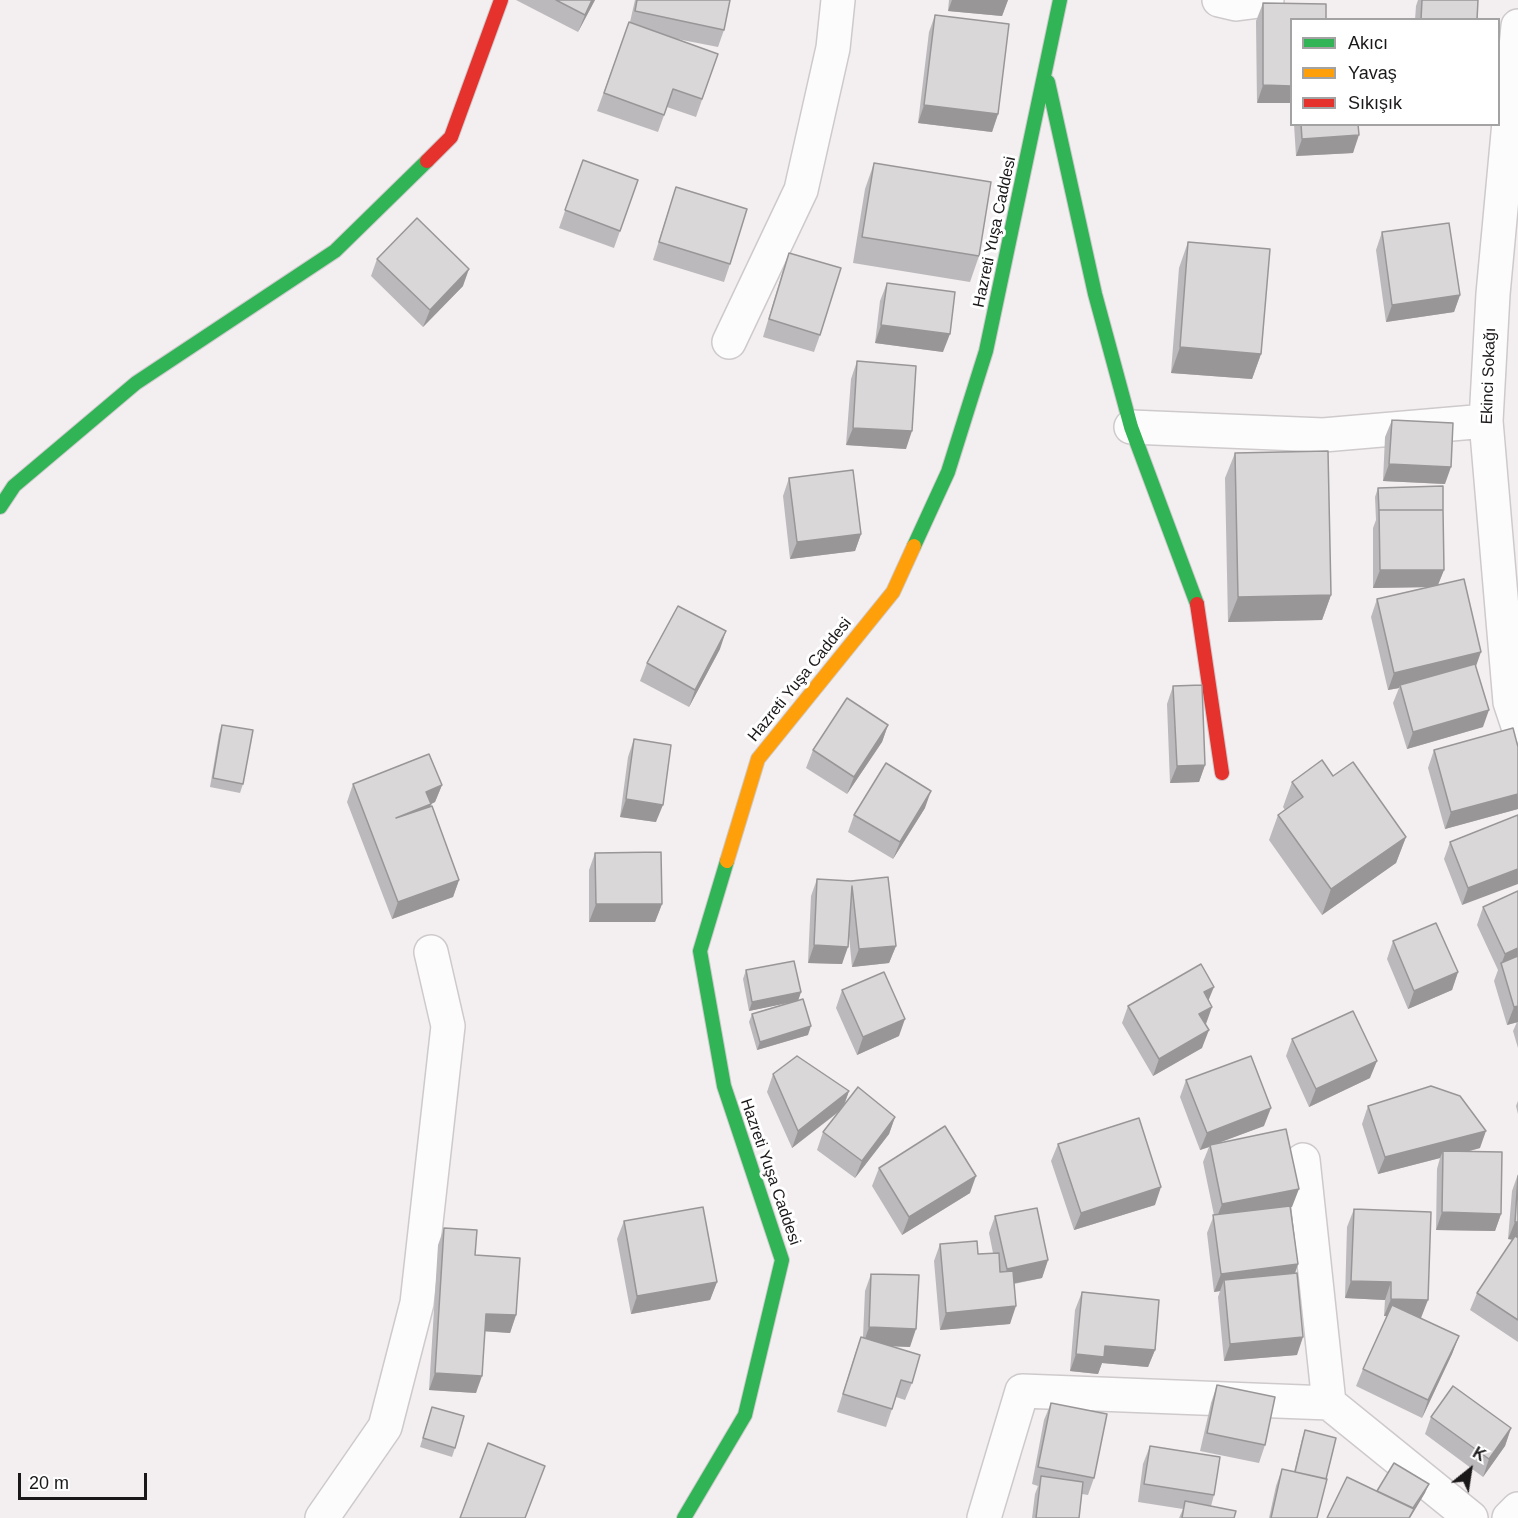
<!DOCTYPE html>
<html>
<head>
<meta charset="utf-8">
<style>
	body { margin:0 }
	#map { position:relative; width:1518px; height:1518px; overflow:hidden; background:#f3eef0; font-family:Helvetica,sans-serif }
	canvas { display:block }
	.legend { position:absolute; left:1290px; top:18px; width:210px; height:108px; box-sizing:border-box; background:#fff; border:2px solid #a4a3a3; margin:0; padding:8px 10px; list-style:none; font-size:18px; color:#1b1819 }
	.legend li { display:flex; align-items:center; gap:12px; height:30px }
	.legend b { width:30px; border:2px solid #a4a3a3 }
	.north { position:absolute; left:1440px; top:1440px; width:60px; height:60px; -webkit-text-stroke:4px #fff; paint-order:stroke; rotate:30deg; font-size:16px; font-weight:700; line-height:24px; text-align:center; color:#1b1819 }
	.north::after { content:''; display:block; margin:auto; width:21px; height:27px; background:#1b1819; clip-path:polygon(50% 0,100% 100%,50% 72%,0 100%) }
	.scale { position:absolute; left:18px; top:1473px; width:129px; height:27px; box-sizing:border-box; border:3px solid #1b1819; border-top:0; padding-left:8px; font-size:18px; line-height:21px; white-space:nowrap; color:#1b1819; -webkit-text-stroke:4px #fff; paint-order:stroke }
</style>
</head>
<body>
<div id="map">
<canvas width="1518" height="1518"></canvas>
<ul class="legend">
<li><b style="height:8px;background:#30b455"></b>Akıcı</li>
<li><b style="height:8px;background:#ff9f0a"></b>Yavaş</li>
<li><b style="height:8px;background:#e5322d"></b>Sıkışık</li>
</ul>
<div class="north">K</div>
<div class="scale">20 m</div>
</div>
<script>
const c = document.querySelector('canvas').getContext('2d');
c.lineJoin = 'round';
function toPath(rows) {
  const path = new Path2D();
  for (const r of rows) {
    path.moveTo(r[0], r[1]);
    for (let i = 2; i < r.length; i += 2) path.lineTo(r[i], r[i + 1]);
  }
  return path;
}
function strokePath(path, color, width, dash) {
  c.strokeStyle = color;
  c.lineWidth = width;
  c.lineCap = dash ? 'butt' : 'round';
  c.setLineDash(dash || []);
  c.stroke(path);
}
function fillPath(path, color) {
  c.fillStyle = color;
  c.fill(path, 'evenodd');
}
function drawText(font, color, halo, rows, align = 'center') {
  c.font = font + ' Helvetica,sans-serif';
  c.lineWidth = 6;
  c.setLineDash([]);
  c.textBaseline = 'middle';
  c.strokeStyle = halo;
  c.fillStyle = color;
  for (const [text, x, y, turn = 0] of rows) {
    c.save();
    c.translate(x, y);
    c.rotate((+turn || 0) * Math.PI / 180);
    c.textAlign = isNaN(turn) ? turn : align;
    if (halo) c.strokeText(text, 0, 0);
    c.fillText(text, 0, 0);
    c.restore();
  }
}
const street = toPath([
	[1219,0,1236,4,1267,0],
	[1518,26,1493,294,1486,421,1510,702,1518,726],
	[729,342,801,190,833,48,838,0],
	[1131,427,1323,435,1486,421],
	[1303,1160,1329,1403],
	[322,1518,385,1427,417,1303,448,1026,431,952],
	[984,1518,1022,1391,1329,1403,1471,1518],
	[1509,1518,1518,1509]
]);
const fast = toPath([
	[1048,82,1095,294,1131,427,1197,604],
	[0,507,14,486,136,383,335,251,427,161],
	[914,546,948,472,986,351,1060,0],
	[684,1518,745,1415,782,1260,724,1086,700,951,727,861]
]);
const slow = toPath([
	[727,861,758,759,893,592,914,546]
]);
const jam = toPath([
	[427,161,451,137,501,0],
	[1197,604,1222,773]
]);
strokePath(street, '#cecacc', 36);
strokePath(fast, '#cecacc', 16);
strokePath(slow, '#cecacc', 16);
strokePath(jam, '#cecacc', 16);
strokePath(street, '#fdfcfd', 33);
strokePath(fast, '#30b455', 14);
strokePath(slow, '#ff9f0a', 14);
strokePath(jam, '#e5322d', 14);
fillPath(toPath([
	[516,0,595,0,578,32],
	[635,0,730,0,724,30,718,47,672,38,718,54,696,117,667,107,658,132,597,111,629,22,630,22],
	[949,0,1008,0,1002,16,948,11],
	[1418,0,1478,0,1477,20,1415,20,1416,6],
	[1263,3,1326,20,1257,103,1256,21],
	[935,15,998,114,992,132,918,123,929,32],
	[1294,124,1358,124,1353,153,1296,156],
	[583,160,638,180,614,248,559,228],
	[874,163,979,256,970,282,853,263,865,189],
	[676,187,730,264,724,282,653,260,670,205],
	[1382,232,1460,295,1454,312,1386,322,1376,250],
	[1188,242,1261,354,1252,379,1171,373,1179,268],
	[789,253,820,335,814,352,763,337,783,270],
	[377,259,463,286,423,327,371,276],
	[887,283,943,352,875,343,880,301],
	[857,361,906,449,846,445,851,379],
	[1392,420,1445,484,1383,481,1385,437],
	[1235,453,1331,595,1322,620,1228,622,1225,478],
	[789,478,861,534,855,551,790,559,783,496],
	[1378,488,1444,570,1438,585,1476,666,1483,727,1407,749,1393,703,1399,688,1388,690,1371,617,1377,599,1428,587,1373,588,1373,528,1376,520,1375,497],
	[720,649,689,707,640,681,647,663],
	[1173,686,1205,765,1199,782,1170,783,1167,704],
	[222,725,243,784,240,793,210,787,219,734],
	[888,725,882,742,847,794,806,768,813,750],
	[634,739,656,822,620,817,628,757],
	[1518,747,1518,809,1445,829,1428,768,1434,750],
	[1333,776,1406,837,1396,863,1322,915,1269,840,1278,815,1285,810,1283,807,1292,782],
	[353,784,442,785,435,802,431,804,430,807,459,880,453,897,392,919,347,802],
	[925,808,893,859,848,832,854,815],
	[1518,815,1462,905,1444,859,1450,842],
	[595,853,662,904,655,922,589,922,589,870],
	[817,879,851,881,896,946,889,963,852,967,849,936,842,964,808,963,811,896],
	[1518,891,1518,1022,1507,1025,1494,981,1498,970,1477,925,1483,907],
	[1393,941,1458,972,1452,990,1408,1009,1387,959],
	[746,970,801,992,798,1000,808,1035,757,1050,749,1022,752,1014,790,1002,749,1011,743,979],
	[842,990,899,1036,857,1055,836,1008],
	[1209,1000,1202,1048,1153,1076,1122,1023,1128,1006],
	[1517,1022,1518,1022,1518,1048,1513,1031],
	[1292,1039,1370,1078,1309,1107,1286,1056],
	[773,1074,849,1091,844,1105,895,1117,889,1134,855,1178,817,1150,823,1132,840,1111,792,1148,767,1092],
	[1186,1080,1264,1126,1221,1142,1292,1207,1291,1207,1298,1264,1295,1273,1297,1355,1224,1361,1218,1297,1220,1291,1214,1292,1207,1233,1214,1215,1203,1162,1209,1147,1200,1150,1180,1097],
	[1518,1101,1518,1114,1516,1106],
	[1368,1106,1480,1148,1466,1152,1501,1214,1495,1231,1436,1230,1437,1169,1440,1158,1378,1174,1362,1124],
	[1058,1144,1155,1205,1074,1230,1051,1161],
	[879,1168,970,1193,902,1235,872,1186],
	[1518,1174,1518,1342,1470,1310,1477,1293,1512,1240,1508,1239,1512,1191],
	[1354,1209,1421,1318,1418,1318,1459,1336,1452,1354,1422,1418,1356,1386,1363,1369,1387,1316,1384,1316,1385,1300,1345,1298,1347,1227],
	[995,1216,1048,1260,1042,1278,1014,1284,1010,1324,940,1330,934,1261,940,1244,978,1254,993,1253,989,1233],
	[624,1221,717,1282,710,1300,631,1314,617,1239],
	[444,1228,475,1255,516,1315,510,1333,485,1331,476,1393,429,1390,438,1245],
	[871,1274,910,1347,891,1346,912,1383,905,1400,896,1397,886,1427,837,1412,855,1354,861,1337,863,1337,865,1291],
	[1082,1292,1155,1350,1148,1367,1102,1363,1098,1374,1070,1371,1075,1310],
	[1217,1385,1265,1445,1259,1463,1200,1451,1211,1403],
	[1051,1403,1094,1478,1088,1495,1082,1494,1079,1518,1032,1518,1035,1494,1038,1486,1032,1484,1044,1420],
	[432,1407,455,1448,452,1457,420,1447],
	[1431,1417,1511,1428,1505,1446,1483,1477,1425,1434],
	[1305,1430,1317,1518,1269,1518,1276,1486,1282,1469,1294,1472,1302,1439],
	[1150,1446,1214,1495,1211,1506,1234,1518,1179,1518,1183,1509,1138,1502,1143,1464]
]), '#bbb9bb');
fillPath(toPath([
	[592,0,595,0,578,32,585,15],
	[952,0,1008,0,1002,16,948,11],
	[1263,85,1292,86,1292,103,1257,103],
	[924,105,998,114,992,132,918,123],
	[1359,135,1353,153,1296,156,1302,139],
	[469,269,463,286,423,327,430,310],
	[1460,295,1454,312,1386,322,1392,305],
	[881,325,950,334,943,352,875,343],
	[1180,347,1261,354,1252,379,1171,373],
	[853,428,912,431,906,449,846,445],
	[1389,464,1451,467,1445,484,1383,481],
	[861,534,855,551,790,559,797,542],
	[1380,570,1444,570,1437,587,1373,588],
	[1331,595,1322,620,1228,622,1238,597],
	[726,631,720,649,689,707,695,690],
	[1481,652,1475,669,1400,685,1399,688,1388,690,1394,673],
	[1489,710,1483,727,1407,749,1413,732],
	[888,725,882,742,847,794,854,777],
	[1205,765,1199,782,1170,783,1177,766],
	[442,785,435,802,431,804,425,821,390,836,426,792],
	[931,791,925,808,893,859,900,842],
	[1518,794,1518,809,1445,829,1451,812],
	[626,799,663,805,656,822,620,817],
	[1406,837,1396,863,1322,915,1331,889],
	[1518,869,1518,884,1462,905,1468,888],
	[459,880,453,897,392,919,398,902],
	[596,904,662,904,655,922,589,922],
	[814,945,848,947,842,964,808,963],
	[896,946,889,963,852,967,859,949],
	[1518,948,1518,963,1501,965,1505,954],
	[1458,972,1452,990,1408,1009,1414,991],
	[1214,987,1207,1004,1204,992],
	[801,992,798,1001,749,1011,752,1002],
	[1518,1006,1518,1022,1507,1025,1514,1007],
	[1212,1007,1206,1024,1193,1031,1199,1014],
	[905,1019,899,1036,857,1055,863,1037],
	[811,1026,808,1035,757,1050,760,1042],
	[1209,1030,1202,1048,1153,1076,1159,1059],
	[1377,1061,1370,1078,1309,1107,1316,1089],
	[849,1091,843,1108,792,1148,798,1131],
	[1271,1108,1264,1126,1210,1146,1210,1145,1209,1147,1200,1150,1207,1133],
	[895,1117,889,1134,855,1178,862,1161],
	[1486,1131,1480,1148,1443,1158,1443,1151,1440,1158,1378,1174,1385,1157],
	[976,1176,970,1193,902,1235,909,1217],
	[1161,1187,1155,1205,1074,1230,1081,1213],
	[1299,1189,1292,1207,1215,1222,1222,1204],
	[1442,1212,1501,1214,1495,1231,1436,1230],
	[1515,1222,1518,1222,1518,1240,1508,1239],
	[1048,1260,1042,1278,1000,1286,1007,1269],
	[1298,1264,1292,1282,1224,1280,1220,1291,1214,1292,1221,1274],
	[1351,1281,1391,1282,1385,1300,1345,1298],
	[717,1282,710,1300,631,1314,637,1296],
	[1391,1299,1428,1300,1421,1318,1384,1316],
	[1016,1306,1010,1324,940,1330,946,1313],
	[486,1314,516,1315,510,1333,480,1331],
	[869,1327,916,1329,910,1347,863,1345],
	[1459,1336,1452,1354,1422,1418,1428,1400],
	[1303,1337,1297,1355,1224,1361,1230,1344],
	[1105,1346,1155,1350,1148,1367,1102,1363,1098,1374,1070,1371,1076,1354],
	[435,1373,482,1376,476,1393,429,1390],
	[1511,1428,1505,1446,1483,1477,1489,1459],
	[1429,1484,1425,1493,1410,1518,1409,1518,1411,1512]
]), '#999698');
const building = toPath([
	[556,0,592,0,585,15,556,0],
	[637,0,730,0,724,30,635,11,637,0],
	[1422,0,1478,0,1477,20,1421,20,1422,0],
	[1263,3,1326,4,1326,20,1292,20,1292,86,1263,85,1263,3],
	[935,15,1009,24,998,114,924,105,935,15],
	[629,22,718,54,702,99,673,89,664,115,604,93,629,22],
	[1301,124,1358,124,1359,135,1302,139,1301,124],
	[583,160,638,180,620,231,565,210,583,160],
	[874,163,991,182,979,256,862,237,874,163],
	[676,187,747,209,730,264,659,242,676,187],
	[417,218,469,269,430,310,377,259,417,218],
	[1449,223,1460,295,1392,305,1382,232,1449,223],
	[1188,242,1270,249,1261,354,1180,347,1188,242],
	[789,253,841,268,820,335,769,319,789,253],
	[887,283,955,292,950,334,881,325,887,283],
	[857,361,916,366,912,431,853,428,857,361],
	[1392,420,1453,423,1451,467,1389,464,1392,420],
	[1328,451,1331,595,1238,597,1235,453,1328,451],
	[853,470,861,534,797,542,789,478,853,470],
	[1443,486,1443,510,1379,510,1379,511,1378,488,1443,486],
	[1379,510,1443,510,1444,570,1380,570,1379,510],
	[1464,579,1481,652,1394,673,1377,599,1464,579],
	[678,606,726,631,695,690,647,663,678,606],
	[1475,664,1489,710,1413,732,1400,685,1475,664],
	[1202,685,1205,765,1177,766,1173,686,1202,685],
	[847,698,888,725,854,777,813,750,847,698],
	[222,725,253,730,243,784,213,778,222,725],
	[1513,728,1518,747,1518,794,1451,812,1434,750,1513,728],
	[634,739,671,745,663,805,626,799,634,739],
	[429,754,442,785,426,792,431,804,396,818,432,806,459,880,398,902,353,784,429,754],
	[1322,760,1333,776,1353,762,1406,837,1331,889,1278,815,1303,797,1292,782,1322,760],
	[886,763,931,791,900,842,854,815,886,763],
	[1518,815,1518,869,1468,888,1450,842,1518,815],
	[661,852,662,904,596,904,595,853,661,852],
	[888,877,896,946,859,949,852,886,848,947,814,945,817,879,851,881,888,877],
	[1518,891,1518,948,1505,954,1483,907,1518,891],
	[1436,923,1458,972,1414,991,1393,941,1436,923],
	[1518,956,1518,1006,1514,1007,1501,963,1518,956],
	[794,961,801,992,752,1002,746,970,794,961],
	[1201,964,1214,987,1204,992,1212,1007,1199,1014,1209,1030,1159,1059,1128,1006,1201,964],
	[884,972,905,1019,863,1037,842,990,884,972],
	[803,999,811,1026,760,1042,752,1014,803,999],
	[1353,1011,1377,1061,1316,1089,1292,1039,1353,1011],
	[797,1056,849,1091,798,1131,773,1074,797,1056],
	[1251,1056,1271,1108,1207,1133,1186,1080,1251,1056],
	[1431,1086,1460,1096,1486,1131,1385,1157,1368,1106,1431,1086],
	[858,1087,895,1117,862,1161,823,1132,858,1087],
	[1139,1118,1161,1187,1081,1213,1058,1144,1139,1118],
	[945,1126,976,1176,909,1217,879,1168,945,1126],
	[1286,1129,1299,1189,1222,1204,1210,1145,1286,1129],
	[1443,1151,1502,1152,1501,1214,1442,1212,1443,1151],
	[1518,1176,1518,1222,1515,1222,1518,1176],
	[1290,1206,1298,1264,1221,1274,1213,1215,1290,1206],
	[703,1207,717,1282,637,1296,624,1221,703,1207],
	[1037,1208,1048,1260,1007,1269,995,1216,1037,1208],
	[1354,1209,1431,1212,1428,1300,1391,1299,1391,1282,1351,1281,1354,1209],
	[444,1228,477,1230,475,1255,520,1258,516,1315,486,1314,482,1376,435,1373,444,1228],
	[1515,1236,1518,1238,1518,1320,1477,1293,1515,1236],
	[977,1241,978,1254,999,1253,1000,1272,1013,1271,1016,1306,946,1313,940,1244,977,1241],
	[1297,1273,1303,1337,1230,1344,1224,1280,1297,1273],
	[871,1274,919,1275,916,1329,869,1327,871,1274],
	[1082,1292,1159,1300,1155,1350,1105,1346,1104,1357,1076,1354,1082,1292],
	[1392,1305,1459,1336,1428,1400,1363,1369,1392,1305],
	[861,1337,920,1355,912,1383,901,1380,892,1409,843,1394,861,1337],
	[1217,1385,1275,1397,1265,1445,1207,1433,1217,1385],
	[1453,1386,1511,1428,1489,1459,1431,1417,1453,1386],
	[1051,1403,1107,1414,1094,1478,1038,1467,1051,1403],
	[432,1407,464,1416,455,1448,423,1438,432,1407],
	[1305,1430,1336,1438,1326,1479,1295,1472,1305,1430],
	[488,1443,545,1466,525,1518,460,1518,488,1443],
	[1150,1446,1220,1457,1214,1495,1144,1484,1150,1446],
	[1394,1463,1429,1484,1413,1508,1377,1491,1394,1463],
	[1282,1469,1327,1479,1317,1518,1271,1518,1282,1469],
	[1041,1476,1083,1482,1079,1518,1036,1518,1041,1476],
	[1347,1477,1414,1509,1409,1518,1327,1518,1347,1477],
	[1185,1501,1236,1511,1234,1518,1182,1518,1185,1501]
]);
fillPath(building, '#dad7d9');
strokePath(building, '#999698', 1.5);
drawText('16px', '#1b1819', '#fff', [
	["Hazreti Yuşa Caddesi",995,232,-78],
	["Ekinci Sokağı",1489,376,-88],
	["Hazreti Yuşa Caddesi",800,680,-51],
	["Hazreti Yuşa Caddesi",770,1172,71]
]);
</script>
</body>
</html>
